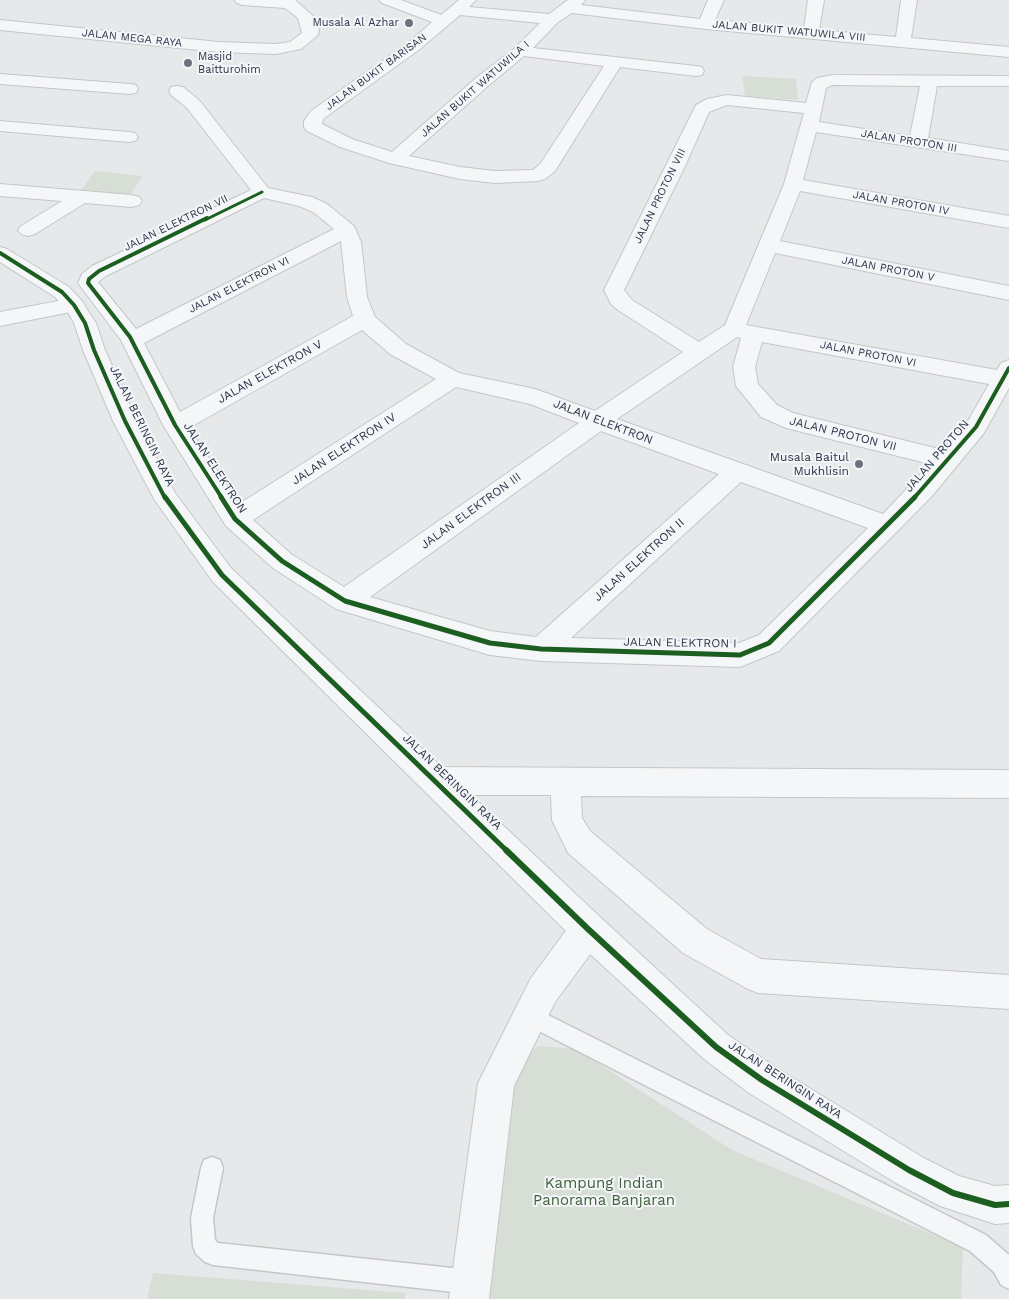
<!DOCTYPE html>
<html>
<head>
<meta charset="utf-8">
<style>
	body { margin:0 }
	canvas { display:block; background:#e6e8ea }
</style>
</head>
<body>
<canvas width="1009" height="1299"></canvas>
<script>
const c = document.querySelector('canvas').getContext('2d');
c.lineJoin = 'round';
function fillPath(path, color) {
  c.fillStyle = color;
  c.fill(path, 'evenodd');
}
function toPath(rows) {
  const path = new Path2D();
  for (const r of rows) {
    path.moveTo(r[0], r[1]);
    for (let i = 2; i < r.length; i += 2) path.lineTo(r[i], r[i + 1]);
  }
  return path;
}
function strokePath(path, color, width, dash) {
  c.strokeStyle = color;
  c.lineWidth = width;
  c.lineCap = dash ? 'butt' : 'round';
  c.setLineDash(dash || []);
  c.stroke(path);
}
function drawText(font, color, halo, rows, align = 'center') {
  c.font = font + ' "Work Sans",sans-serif';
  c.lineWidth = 4;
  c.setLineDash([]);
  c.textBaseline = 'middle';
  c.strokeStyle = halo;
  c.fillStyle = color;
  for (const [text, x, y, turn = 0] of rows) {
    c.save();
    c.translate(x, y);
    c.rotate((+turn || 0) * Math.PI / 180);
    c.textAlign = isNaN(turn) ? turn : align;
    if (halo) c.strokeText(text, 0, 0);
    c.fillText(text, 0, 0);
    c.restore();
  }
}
fillPath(toPath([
	[742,76,796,79,798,100,745,96],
	[95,171,142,176,129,197,80,192],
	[538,1046,576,1049,732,1150,963,1247,961,1299,485,1299,512,1066],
	[153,1273,405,1293,405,1299,147,1299]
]), '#d6ded6');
const service = toPath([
	[530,1006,986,1235,1009,1255,1009,1289,1001,1285,994,1272,970,1251,523,1023,520,1016,523,1009,530,1006],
	[212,1157,220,1160,223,1168,213,1218,215,1240,218,1243,471,1270,479,1274,483,1282,479,1290,471,1294,213,1265,205,1262,196,1254,193,1246,191,1218,201,1168,204,1160,212,1157]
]);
const minor = toPath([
	[234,0,295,0,313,16,319,30,318,35,301,49,276,54,219,52,0,30,0,20,219,42,276,44,290,42,302,33,298,18,285,8,242,5,237,3,234,0],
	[379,0,401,0,441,15,459,0,476,0,469,7,549,14,568,0,585,0,581,5,700,19,708,0,724,0,715,20,804,28,808,0,824,0,819,30,896,37,901,0,917,0,911,38,1009,47,1009,57,706,29,572,13,558,22,533,48,696,66,702,67,704,71,702,75,696,76,620,67,555,171,545,179,538,181,495,183,460,179,389,163,340,147,307,131,304,127,304,121,311,111,408,43,432,22,382,3,379,0],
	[460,15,540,23,515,48,476,78,392,152,352,139,322,124,323,119,420,49,460,15],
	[524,56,604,66,541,163,533,170,495,171,460,167,409,156,488,86,524,56],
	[0,74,130,84,136,85,138,89,136,93,130,94,0,84,0,74],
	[832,75,1009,76,1009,86,937,86,928,138,1009,151,1009,161,816,132,803,180,1009,216,1009,228,800,191,780,241,1009,286,1009,300,775,253,746,325,997,370,1001,363,1009,360,1009,388,984,433,932,496,779,651,740,667,541,661,490,655,336,609,273,568,226,526,163,425,121,340,78,283,82,274,92,266,251,190,187,108,171,95,169,91,171,87,177,86,183,87,199,100,268,188,312,197,327,204,354,226,361,242,367,297,375,317,406,344,459,373,535,389,595,411,683,352,618,310,611,304,604,290,696,105,707,99,727,95,806,103,812,82,817,78,832,75],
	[832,85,920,86,910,136,819,122,826,88,832,85],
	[727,105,804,113,784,184,725,325,699,342,632,300,624,290,686,164,709,112,727,105],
	[264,198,299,206,313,212,334,229,136,329,98,282,106,276,264,198],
	[341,241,347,297,353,316,180,412,144,343,341,241],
	[362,330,390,354,436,379,239,504,189,428,362,330],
	[737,337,741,338,733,367,736,386,761,417,786,428,930,464,883,514,617,419,737,337],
	[762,342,989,384,968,421,943,450,793,413,777,405,758,384,755,367,762,342],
	[456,387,530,404,579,423,344,587,291,554,253,520,456,387],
	[601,431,719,474,536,637,490,631,370,597,601,431],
	[741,482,868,528,759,635,739,643,571,638,741,482],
	[0,121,129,132,135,133,138,137,135,141,129,142,0,131,0,121],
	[0,184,132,195,139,197,142,201,139,205,132,207,85,203,35,234,28,236,21,234,18,230,21,226,62,201,0,196,0,184],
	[74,298,81,300,85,305,81,310,0,326,0,312,74,298],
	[437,767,1009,770,1009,798,581,796,582,818,590,831,707,929,761,959,1009,975,1009,1009,758,993,746,988,683,953,568,853,552,820,551,795,437,795,426,791,422,781,426,771,437,767],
	[588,913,600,917,604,929,600,941,555,1002,514,1086,489,1299,449,1299,478,1083,531,978,576,917,588,913]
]);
const tertiary = toPath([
	[0,247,7,249,69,287,81,300,96,323,105,350,137,421,175,493,231,568,600,917,728,1035,775,1067,922,1157,959,1176,995,1186,1009,1185,1009,1223,995,1224,940,1206,896,1183,749,1093,704,1059,576,941,213,582,154,499,113,421,83,350,74,323,66,309,55,297,0,262,0,247]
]);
strokePath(service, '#c4c6c8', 3);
strokePath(minor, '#c4c6c8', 2);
strokePath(tertiary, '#c4c6c8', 2);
fillPath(service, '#f5f6f7');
fillPath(minor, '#f5f6f7');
fillPath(tertiary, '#f5f6f7');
strokePath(toPath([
	[205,220,262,192]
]), '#1b5e20', 3);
strokePath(toPath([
	[207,218,99,271,89,279,88,283,130,337,175,425,222,498],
	[0,253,62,292,74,305,85,323,94,350,125,421,165,498],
	[914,498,976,427,1009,368]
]), '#1b5e20', 4);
strokePath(toPath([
	[165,497,222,575,507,851],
	[221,497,235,519,282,561,345,601,490,643,541,649,740,655,769,643,915,497]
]), '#1b5e20', 5);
strokePath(toPath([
	[506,850,588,929,716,1047,762,1080,909,1170,953,1193,995,1205,1009,1204]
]), '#1b5e20', 6);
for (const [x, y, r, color] of [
	[409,23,5,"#6c737f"],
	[188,63,5,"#6c737f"],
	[859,464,5,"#6c737f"]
]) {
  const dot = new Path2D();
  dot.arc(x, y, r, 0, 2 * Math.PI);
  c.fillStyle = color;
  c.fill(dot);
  strokePath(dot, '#f4f6f9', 2);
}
drawText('11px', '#2b3445', '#f4f6f9', [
	["Musala Al Azhar",399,23],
	["Masjid",198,57,"left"],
	["Baitturohim",198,70,"left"]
], 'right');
drawText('11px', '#2b3445', '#f4f6f9', [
	["JALAN BUKIT WATUWILA VIII",789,31,5],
	["JALAN MEGA RAYA",132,38,6],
	["JALAN BUKIT BARISAN",376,72,-36],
	["JALAN BUKIT WATUWILA I",475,89,-41],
	["JALAN PROTON III",909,141,9],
	["JALAN PROTON VIII",660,196,-64],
	["JALAN PROTON IV",901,203,10],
	["JALAN ELEKTRON VII",176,223,-26],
	["JALAN PROTON V",888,269,11],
	["JALAN ELEKTRON VI",239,285,-27],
	["JALAN PROTON VI",868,354,11]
]);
drawText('12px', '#2b3445', '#f4f6f9', [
	["JALAN ELEKTRON V",270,372,-29],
	["JALAN ELEKTRON",603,422,21],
	["JALAN BERINGIN RAYA",142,426,64],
	["JALAN PROTON VII",843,434,14],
	["JALAN ELEKTRON IV",344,449,-33],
	["JALAN PROTON",937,456,-49],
	["JALAN ELEKTRON",215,468,57],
	["JALAN ELEKTRON III",471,511,-36],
	["JALAN ELEKTRON II",639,560,-42],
	["JALAN ELEKTRON I",680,643,1],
	["JALAN BERINGIN RAYA",452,782,44],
	["JALAN BERINGIN RAYA",785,1080,33]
]);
drawText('12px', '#2b3445', '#f4f6f9', [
	["Musala Baitul",849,457],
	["Mukhlisin",849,471]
], 'right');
drawText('15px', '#3f6138', '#f4f6f9', [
	["Kampung Indian",604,1184],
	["Panorama Banjaran",604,1201]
]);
</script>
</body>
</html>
